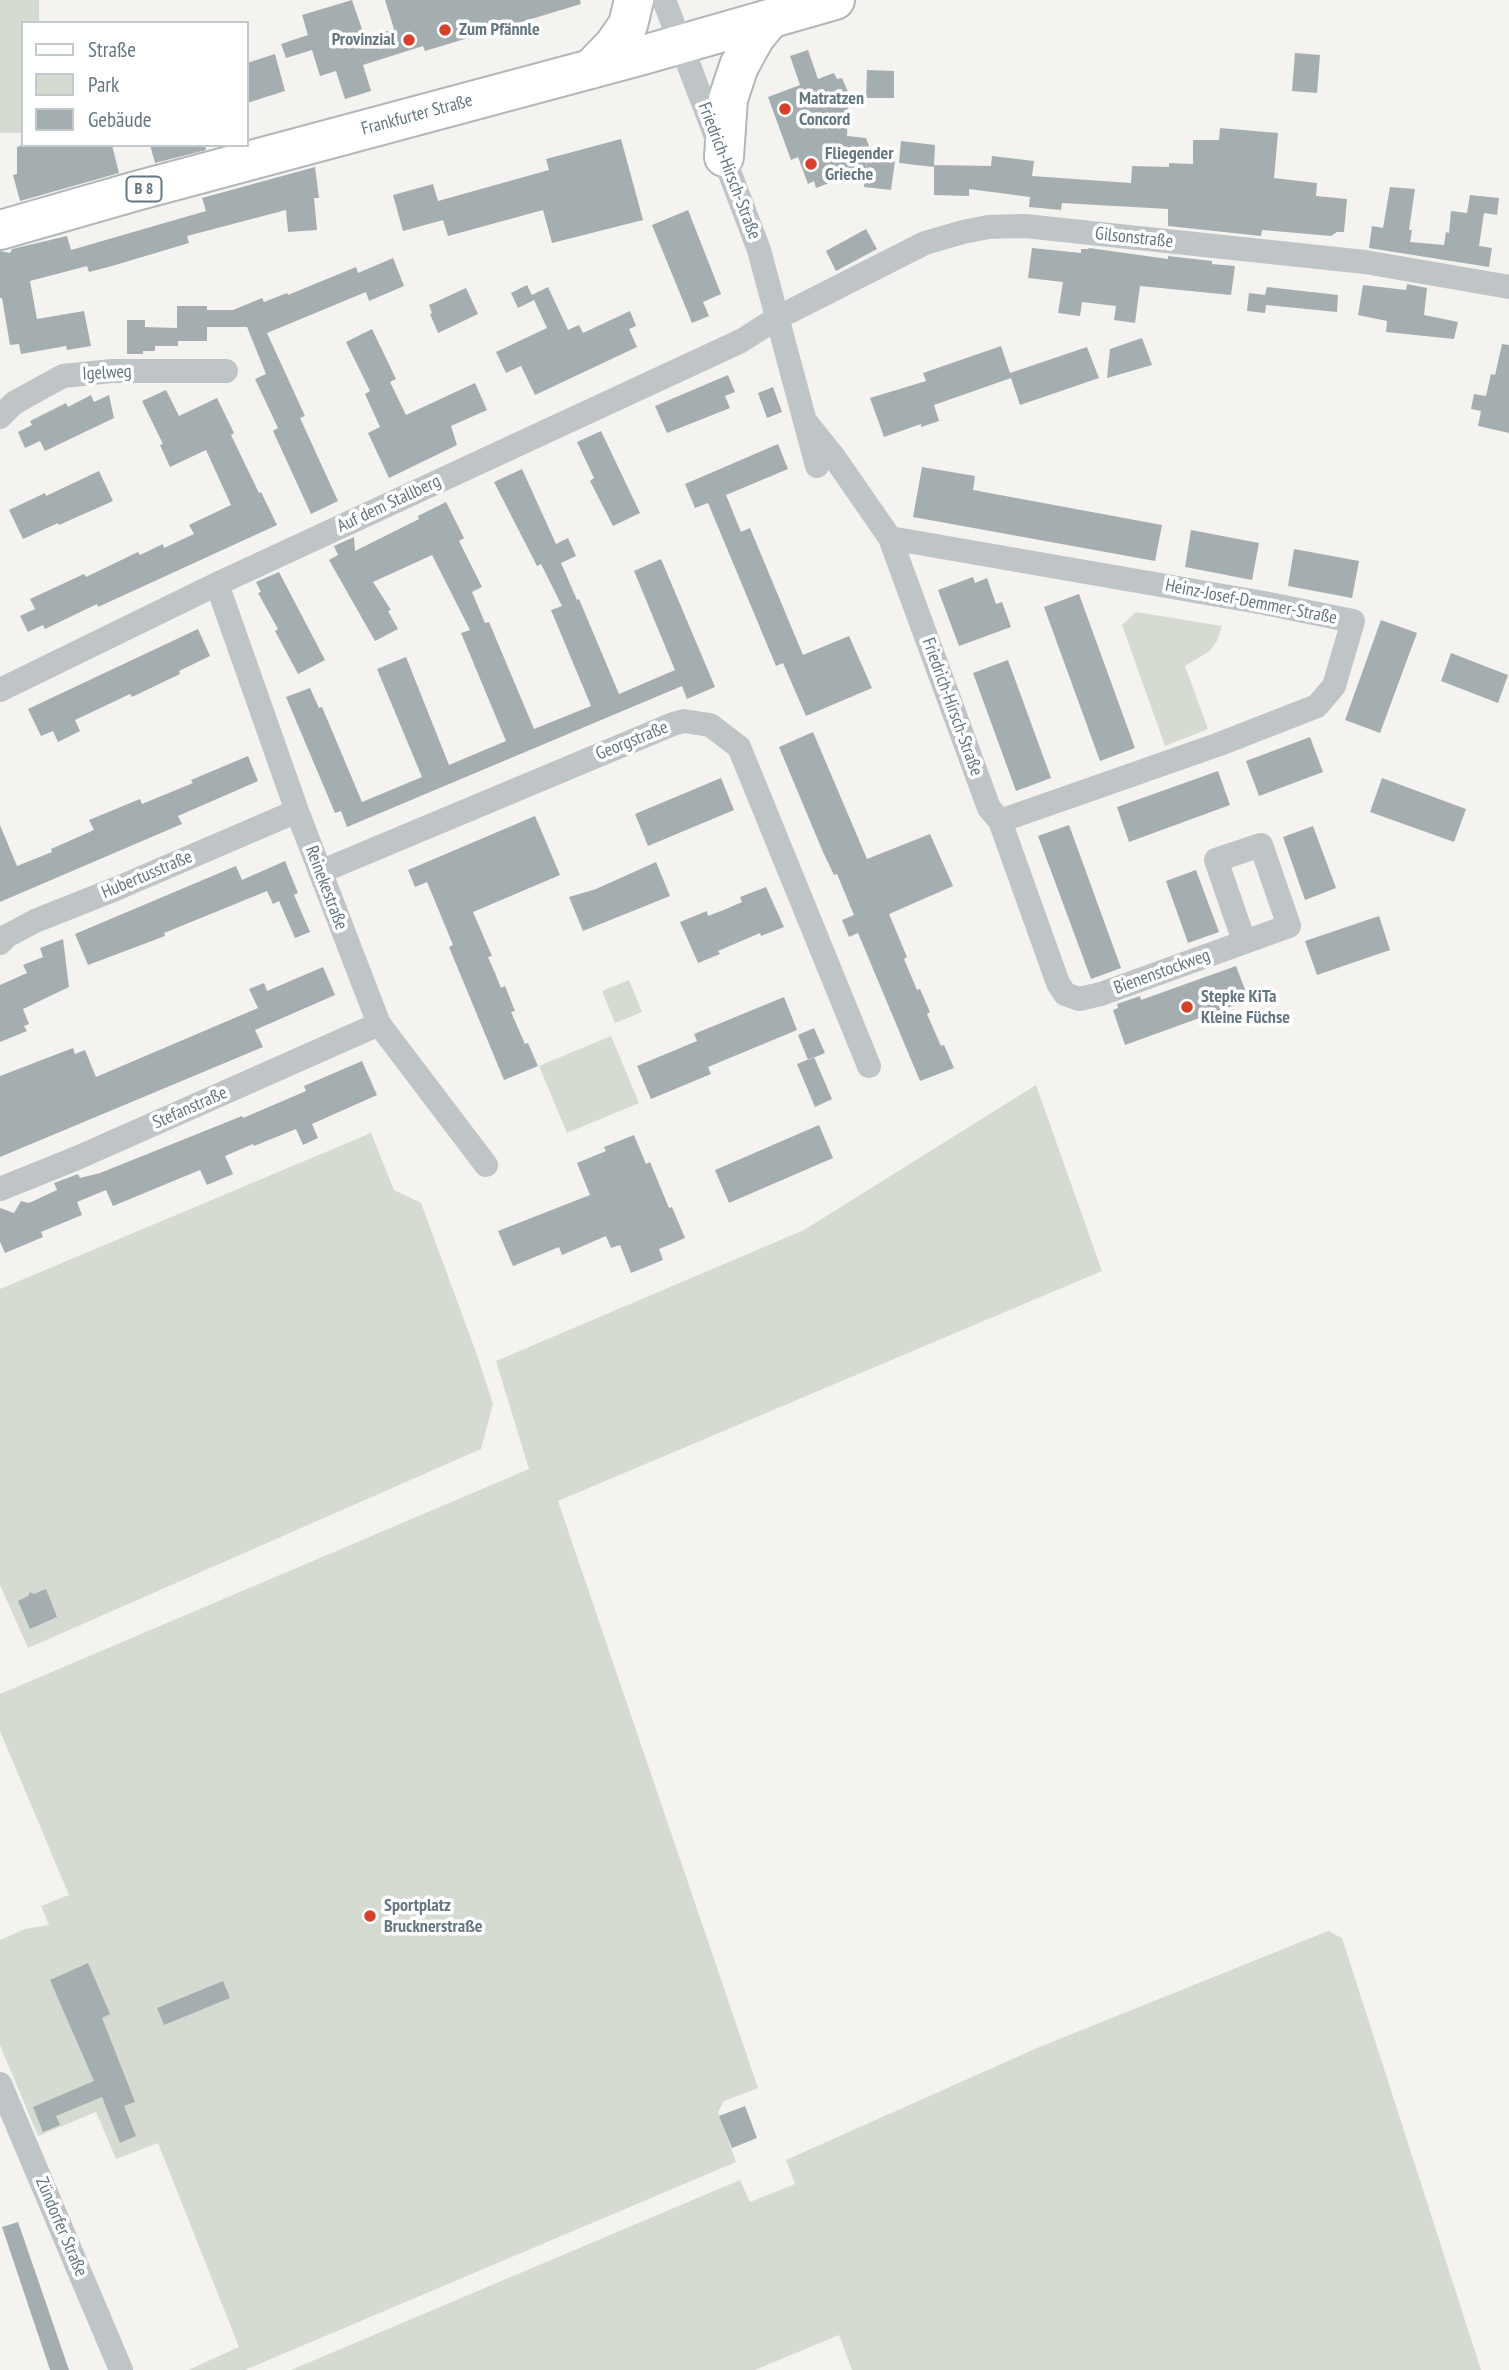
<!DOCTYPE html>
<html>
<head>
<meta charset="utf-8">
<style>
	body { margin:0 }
	#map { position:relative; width:1509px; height:2370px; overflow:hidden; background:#f4f3f0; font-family:"PT Sans Narrow",sans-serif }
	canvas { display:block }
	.legend { position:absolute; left:21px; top:21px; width:228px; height:126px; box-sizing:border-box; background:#fff; border:2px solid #c1c9cc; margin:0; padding:9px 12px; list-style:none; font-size:21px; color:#647780 }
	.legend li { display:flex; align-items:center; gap:14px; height:35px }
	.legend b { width:35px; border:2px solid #c1c9cc }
</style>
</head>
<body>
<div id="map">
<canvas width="1509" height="2370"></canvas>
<ul class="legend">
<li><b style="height:9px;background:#fff"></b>Straße</li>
<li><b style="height:19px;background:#d6dbd1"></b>Park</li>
<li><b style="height:19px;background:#a4aeb1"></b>Gebäude</li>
</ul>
</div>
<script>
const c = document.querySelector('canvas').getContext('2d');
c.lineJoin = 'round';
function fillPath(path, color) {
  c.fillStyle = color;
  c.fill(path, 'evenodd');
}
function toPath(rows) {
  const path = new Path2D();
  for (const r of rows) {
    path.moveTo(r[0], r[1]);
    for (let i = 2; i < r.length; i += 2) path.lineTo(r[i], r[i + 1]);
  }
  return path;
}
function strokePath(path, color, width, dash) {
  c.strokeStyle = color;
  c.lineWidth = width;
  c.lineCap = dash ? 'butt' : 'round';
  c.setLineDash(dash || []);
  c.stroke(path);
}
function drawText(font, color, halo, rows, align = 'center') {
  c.font = font + ' "PT Sans Narrow",sans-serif';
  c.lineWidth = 7;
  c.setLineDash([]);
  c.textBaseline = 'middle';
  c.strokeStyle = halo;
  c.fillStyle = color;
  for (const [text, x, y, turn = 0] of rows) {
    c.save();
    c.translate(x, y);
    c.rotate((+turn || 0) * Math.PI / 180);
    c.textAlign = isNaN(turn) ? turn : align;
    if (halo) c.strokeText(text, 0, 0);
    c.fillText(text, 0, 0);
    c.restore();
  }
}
fillPath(toPath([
	[0,0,39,0,39,23,23,23,23,133,0,133],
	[1136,612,1222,626,1217,641,1210,651,1185,666,1208,729,1165,746,1122,625],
	[629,980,642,1012,615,1023,602,991],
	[611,1036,639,1103,567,1133,539,1066],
	[1036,1085,1102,1271,558,1501,758,2088,724,2101,718,2112,736,2162,245,2370,188,2370,239,2347,158,2143,116,2159,96,2112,38,2136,0,2045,0,1940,25,1929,49,1925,41,1906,69,1895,0,1731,0,1694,529,1469,496,1361,804,1230],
	[371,1133,394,1190,421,1203,477,1355,493,1404,481,1449,28,1648,0,1585,0,1289],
	[1328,1931,1342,1938,1481,2370,852,2370,839,2335,755,2370,291,2370,740,2180,750,2202,795,2184,786,2160,1037,2048]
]), '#d6dbd1');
fillPath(toPath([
	[352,0,365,38,394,29,385,0,580,0,581,4,425,51,423,46,363,65,371,91,345,99,336,71,320,76,312,50,286,58,281,44,308,35,302,15],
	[808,50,818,79,834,73,837,79,842,78,849,94,847,136,866,138,869,146,866,169,816,188,814,181,808,184,798,157,791,160,768,97,800,85,790,56],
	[1295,53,1320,55,1317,93,1292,91],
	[275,54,285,91,247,103,247,63],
	[867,70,894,71,894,98,866,98],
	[1220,128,1278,133,1274,178,1317,183,1316,196,1347,199,1344,232,1337,232,1331,236,1262,230,1261,236,1168,226,1168,209,1062,203,1061,210,1029,207,1030,197,969,189,969,196,934,195,934,165,991,166,992,156,1034,161,1032,176,1131,183,1132,166,1169,167,1169,163,1193,164,1193,140,1219,140],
	[621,139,643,220,552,243,543,210,448,236,443,220,403,231,393,195,433,184,438,201,549,170,546,159],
	[901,141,935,145,934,167,899,163],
	[22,145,112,145,119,173,20,201,13,175,17,174,17,147],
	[150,145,205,145,206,150,155,163],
	[867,158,895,161,891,190,864,187],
	[315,167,319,198,314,198,317,230,288,232,286,210,187,236,189,243,112,266,89,272,87,266,30,281,37,319,84,311,91,346,67,350,66,346,21,354,19,344,10,345,2,298,0,298,0,251,10,253,12,249,67,236,71,250,206,211,202,198],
	[1390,187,1415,189,1409,230,1412,230,1410,242,1444,245,1446,232,1449,233,1451,211,1467,213,1470,195,1499,198,1497,215,1484,213,1479,246,1492,248,1489,267,1369,248,1372,226,1383,228],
	[688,210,721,294,703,302,709,316,692,323,652,225],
	[866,229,877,249,836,271,826,251],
	[1032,248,1081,253,1081,249,1088,249,1089,248,1168,259,1168,256,1212,261,1212,264,1235,266,1231,295,1140,286,1135,323,1114,320,1116,306,1082,302,1080,316,1058,313,1063,282,1028,278],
	[393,258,404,286,369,301,366,292,267,333,305,416,300,418,338,501,311,514,273,431,278,428,255,379,266,374,247,327,207,327,207,341,178,341,178,346,155,346,155,351,143,351,143,354,127,354,127,320,145,320,145,327,177,328,177,306,207,306,207,310,233,310,262,298,264,302,287,293,288,295,356,267,358,273],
	[1407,284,1427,288,1424,315,1458,322,1454,339,1386,332,1387,321,1358,315,1363,285,1406,290],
	[527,285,532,295,548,287,568,330,579,325,583,333,630,311,636,326,629,329,637,347,535,395,521,366,506,373,496,352,547,328,534,300,518,308,511,293],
	[1267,287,1338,295,1337,312,1266,305,1265,313,1247,311,1249,293,1265,295],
	[466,288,478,314,438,333,430,314,432,313,429,305],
	[372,329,396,379,390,382,406,415,475,383,487,410,451,426,457,445,389,478,368,433,380,427,365,394,370,391,346,342],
	[1142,338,1152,365,1107,378,1110,349],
	[1502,344,1509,345,1509,433,1478,426,1481,411,1471,409,1474,394,1486,396,1491,374,1495,375],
	[1001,346,1010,373,1087,347,1099,378,1020,405,1011,378,934,405,939,421,921,427,921,424,884,437,870,398,926,381,923,373],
	[728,375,735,392,725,396,730,408,667,433,655,406],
	[773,387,782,412,767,418,758,393],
	[166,390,179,416,217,398,234,433,231,435,259,493,261,492,277,525,98,607,97,604,45,629,43,625,28,632,20,616,35,609,30,599,84,574,86,577,138,552,140,555,163,544,164,548,194,534,189,525,231,505,206,450,170,467,160,445,163,444,142,401],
	[91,395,94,402,109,395,114,418,45,451,40,441,25,448,18,432,32,425,30,421,66,403,68,407],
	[601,431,640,513,613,526,590,481,594,478,577,442],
	[778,444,788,469,726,495,741,532,750,528,803,655,849,636,872,688,806,716,783,663,776,666,708,503,695,508,685,484],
	[922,467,975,476,973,490,1162,525,1155,561,913,517],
	[522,469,556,544,568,538,576,556,561,563,577,600,579,599,619,694,675,670,634,571,661,559,715,687,687,699,682,686,347,827,341,811,335,813,286,697,310,688,319,708,322,707,362,802,422,777,377,669,406,657,449,765,506,741,461,633,470,630,432,555,373,582,391,610,388,611,398,629,375,641,329,560,338,555,334,546,354,537,355,551,419,519,418,516,446,502,464,538,459,541,482,587,472,592,485,623,489,622,534,729,591,706,551,610,562,606,541,564,537,566,494,482],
	[99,471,113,501,59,525,58,523,23,539,9,510,45,493,46,496],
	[1191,530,1259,543,1252,580,1185,567],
	[1294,549,1359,561,1352,598,1288,586],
	[279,572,325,660,298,674,275,631,278,629,258,593,261,592,256,582],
	[973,577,975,583,987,578,996,604,1002,602,1011,627,959,646,938,590],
	[1079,594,1135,748,1100,761,1044,607],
	[1381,620,1417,633,1380,733,1345,720],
	[198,629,210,656,179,671,180,674,132,697,130,694,75,720,80,731,58,742,53,731,41,736,28,709],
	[1451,653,1508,675,1498,703,1441,681],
	[1008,660,1051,778,1016,791,973,673],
	[813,732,867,859,930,834,953,886,889,914,907,957,904,959,917,990,920,989,930,1012,927,1014,941,1046,944,1045,954,1068,920,1081,858,933,849,937,842,920,854,915,837,874,834,875,823,852,779,747],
	[1310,737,1323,772,1259,796,1246,761],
	[248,756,258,781,178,816,182,824,0,902,0,825,17,866,52,852,51,849,94,830,89,820,140,799,142,804,193,783,191,780],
	[1218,771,1230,805,1129,842,1117,807],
	[721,778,734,810,648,846,635,814],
	[1382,778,1466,809,1454,842,1370,812],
	[535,816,560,875,473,912,492,956,488,957,495,973,501,988,505,986,515,1011,511,1012,525,1044,528,1043,538,1066,504,1080,449,947,453,945,427,882,415,887,408,870],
	[1069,825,1121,968,1091,979,1038,836],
	[1313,826,1336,888,1305,900,1283,837],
	[285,861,298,893,294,895,310,932,295,938,279,901,273,904,267,891,164,933,165,936,88,965,75,934,236,866,242,880],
	[656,862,670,896,583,931,569,897,596,889],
	[1196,870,1219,932,1188,943,1166,881],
	[766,887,784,927,761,936,760,933,718,951,720,954,698,963,680,922,707,911,708,916,726,909,742,902,740,897],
	[1379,916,1390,950,1317,975,1305,941],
	[63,939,69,987,23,1009,29,1024,24,1026,27,1031,0,1042,0,985,27,973,23,965,43,957,40,948],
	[1236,966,1249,1000,1125,1045,1113,1010,1118,1008,1117,1004,1140,996,1141,1000],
	[323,967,335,995,255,1030,263,1047,0,1157,0,1076,73,1048,75,1054,85,1050,96,1077,258,1008,249,989,264,983,267,991],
	[784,997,797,1030,708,1067,711,1074,651,1099,637,1066,697,1041,694,1034],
	[814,1028,825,1053,808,1060,798,1035],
	[814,1057,832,1099,815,1107,797,1064],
	[362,1061,377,1095,312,1124,318,1138,303,1145,296,1129,254,1146,253,1144,225,1156,233,1174,207,1185,200,1170,113,1206,106,1190,77,1202,82,1215,41,1232,43,1237,5,1253,0,1242,0,1208,14,1213,21,1201,29,1203,57,1190,54,1183,78,1174,80,1178,100,1173,242,1116,243,1118,306,1091,304,1086],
	[819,1125,833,1158,729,1203,715,1170],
	[634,1135,646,1164,650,1162,669,1208,672,1207,685,1238,659,1249,663,1260,631,1273,620,1245,611,1248,606,1236,562,1255,559,1247,513,1266,498,1231,590,1195,577,1163,606,1151,604,1147],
	[46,1589,57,1617,30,1629,18,1601,28,1596,30,1592,34,1594],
	[88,1963,110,2014,102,2018,135,2102,124,2106,136,2136,120,2143,102,2097,56,2116,60,2125,43,2132,33,2107,94,2081,50,1980],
	[223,1981,230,1998,164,2025,157,2008],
	[745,2106,757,2138,732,2148,719,2116],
	[18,2222,37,2277,69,2370,50,2370,2,2227]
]), '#a4aeb1');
const primary = toPath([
	[591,69,614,45,628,25,634,0],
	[724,157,728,99,739,66,755,37,770,19],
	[0,230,136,191,643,55,835,0]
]);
strokePath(primary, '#b2b7ba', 42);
strokePath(toPath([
	[664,0,759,250,817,466],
	[0,417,14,403,63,376,112,371,226,371],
	[805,421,834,457,890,538,989,808,1000,821,1058,983,1065,994,1079,999,1101,994,1289,926,1261,845,1216,860,1244,941],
	[890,538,1264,603,1353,621,1334,686,1317,706,1217,745,1000,821],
	[217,584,297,811,379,1024,486,1165],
	[0,690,217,584,741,341,777,318,925,243,963,232,988,227,1025,226,1365,262,1509,287],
	[320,872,673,724,684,721,710,725,739,747,869,1066],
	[0,943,7,936,35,921,118,888,297,811],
	[0,1189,77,1158,379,1024],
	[0,2084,121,2370]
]), '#bfc4c6', 24);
strokePath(primary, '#fff', 38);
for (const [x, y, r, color] of [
	[445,30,7,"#d93f2b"],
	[409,40,7,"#d93f2b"],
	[785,109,7,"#d93f2b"],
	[811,164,7,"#d93f2b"],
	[1187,1007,7,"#d93f2b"],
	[370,1916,7,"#d93f2b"]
]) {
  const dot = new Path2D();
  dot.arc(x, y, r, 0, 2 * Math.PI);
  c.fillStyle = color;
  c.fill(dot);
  strokePath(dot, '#fff', 2.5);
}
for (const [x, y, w] of [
	[144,189,35]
]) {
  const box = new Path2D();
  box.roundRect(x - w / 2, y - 12.5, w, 25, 5);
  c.fillStyle = '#fff';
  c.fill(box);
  strokePath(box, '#647780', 2);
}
drawText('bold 16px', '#647780', null, [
	["B 8",144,189]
]);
drawText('bold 18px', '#647780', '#fff', [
	["Zum Pfännle",459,30],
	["Provinzial",395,40,"right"],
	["Matratzen",799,99],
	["Concord",799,120],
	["Fliegender",825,154],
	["Grieche",825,175],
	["Stepke KiTa",1201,997],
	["Kleine Füchse",1201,1018],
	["Sportplatz",384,1906],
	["Brucknerstraße",384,1927]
], 'left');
drawText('18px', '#647780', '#fff', [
	["Frankfurter Straße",417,115,-15],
	["Friedrich-Hirsch-Straße",729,171,69],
	["Gilsonstraße",1134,238,6],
	["Igelweg",107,373,-3],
	["Auf dem Stallberg",389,504,-25],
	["Heinz-Josef-Demmer-Straße",1251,602,11],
	["Friedrich-Hirsch-Straße",952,707,70],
	["Georgstraße",632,741,-22],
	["Hubertusstraße",147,875,-23],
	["Reinekestraße",326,888,69],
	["Bienenstockweg",1162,972,-20],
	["Stefanstraße",190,1108,-24],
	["Zündorfer Straße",61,2227,67]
]);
</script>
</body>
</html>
